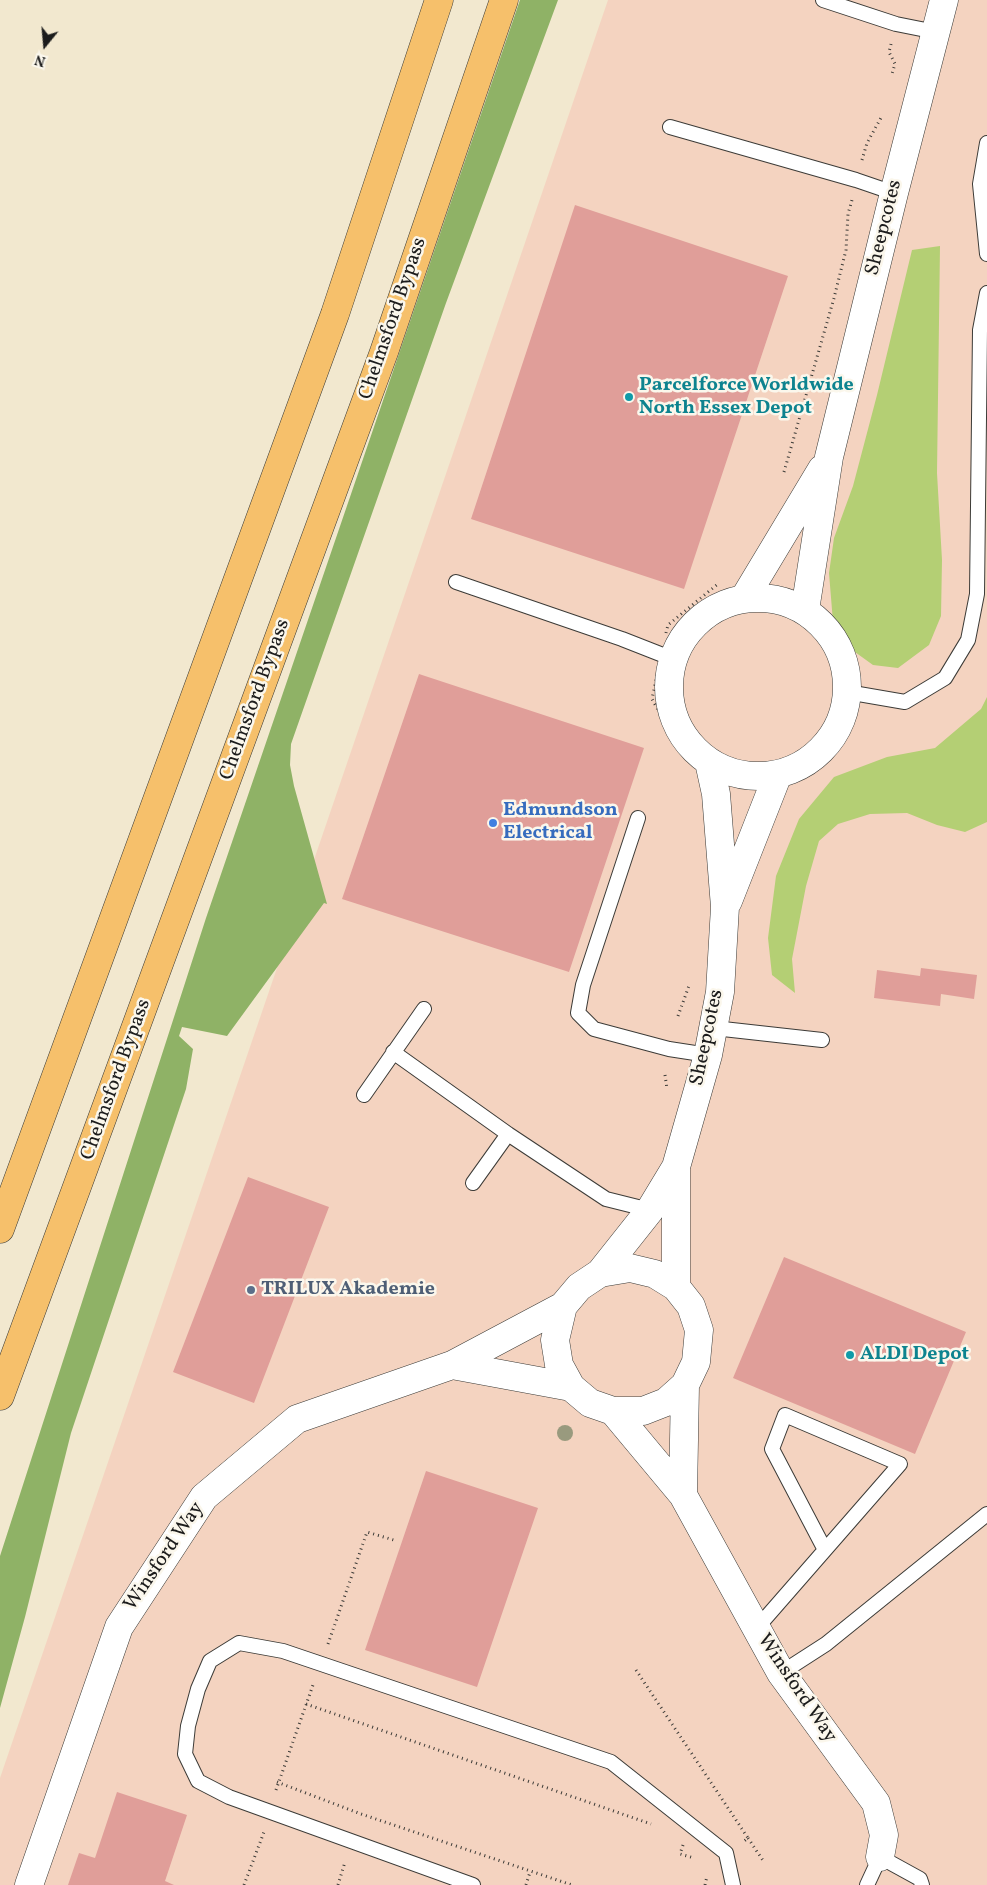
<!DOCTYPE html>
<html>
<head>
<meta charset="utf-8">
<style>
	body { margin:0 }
	#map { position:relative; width:987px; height:1885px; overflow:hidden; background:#f2e8cf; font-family:Vollkorn,serif }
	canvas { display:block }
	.north { position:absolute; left:20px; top:20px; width:50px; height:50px; -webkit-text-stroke:4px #fbf7ec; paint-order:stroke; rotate:197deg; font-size:14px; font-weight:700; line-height:20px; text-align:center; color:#1c1c1c }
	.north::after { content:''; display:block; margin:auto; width:18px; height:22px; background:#1c1c1c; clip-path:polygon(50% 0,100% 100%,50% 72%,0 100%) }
</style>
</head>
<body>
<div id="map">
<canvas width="987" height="1885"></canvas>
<div class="north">N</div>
</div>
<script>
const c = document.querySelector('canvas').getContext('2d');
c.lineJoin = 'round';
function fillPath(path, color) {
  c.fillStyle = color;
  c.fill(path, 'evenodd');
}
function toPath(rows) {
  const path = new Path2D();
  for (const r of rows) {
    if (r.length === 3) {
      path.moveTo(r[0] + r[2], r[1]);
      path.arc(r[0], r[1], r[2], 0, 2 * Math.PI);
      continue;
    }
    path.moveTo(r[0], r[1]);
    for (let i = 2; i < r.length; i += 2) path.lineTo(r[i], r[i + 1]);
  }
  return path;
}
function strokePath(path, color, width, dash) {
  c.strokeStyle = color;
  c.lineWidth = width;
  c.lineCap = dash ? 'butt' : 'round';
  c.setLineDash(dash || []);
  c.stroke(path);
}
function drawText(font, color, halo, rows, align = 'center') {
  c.font = font + ' Vollkorn,serif';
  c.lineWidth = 5;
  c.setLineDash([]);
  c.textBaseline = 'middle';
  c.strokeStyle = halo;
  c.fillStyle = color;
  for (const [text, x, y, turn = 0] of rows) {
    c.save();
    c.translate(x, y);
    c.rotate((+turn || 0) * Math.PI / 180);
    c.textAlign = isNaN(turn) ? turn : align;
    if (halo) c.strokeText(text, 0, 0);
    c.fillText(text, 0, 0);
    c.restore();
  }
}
fillPath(toPath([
	[608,0,987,0,987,1885,0,1885,0,1778]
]), '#f4d3c0');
fillPath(toPath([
	[940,246,937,473,942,560,941,616,929,645,898,668,873,665,848,647,833,622,829,573,834,538,853,486,877,395,912,250],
	[987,697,987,822,965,832,937,825,907,813,870,814,838,824,819,841,806,886,792,959,795,993,772,975,768,938,776,876,799,819,834,777,887,757,935,748,981,709]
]), '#b4cf74');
fillPath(toPath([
	[520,0,558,0,446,303,291,744,290,765,294,786,327,904,324,903,227,1036,182,1027,179,1036,193,1049,186,1089,71,1433,25,1617,0,1708,0,1556,206,918]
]), '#8fb266');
fillPath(toPath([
	[575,205,788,276,684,589,471,519],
	[419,674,644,748,569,972,342,899],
	[921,968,977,975,974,999,941,994,940,1006,874,998,877,970,920,976],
	[248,1177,329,1207,254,1403,173,1372],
	[784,1257,966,1332,915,1454,733,1378],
	[426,1471,538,1508,477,1687,365,1650],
	[117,1792,187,1815,165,1881,174,1885,68,1885,79,1853,95,1858]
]), '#e09e99');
const lane = toPath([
	[823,0,896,24,936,32],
	[670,127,856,180,894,193],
	[987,143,980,184,987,254],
	[456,582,622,639,673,659],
	[847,692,905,702,945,678,968,640,977,594,980,330,987,293],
	[638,818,583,985,578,1013,594,1029,669,1049,708,1055],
	[714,1028,822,1040],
	[393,1052,508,1134,606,1199,650,1210],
	[364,1095,424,1009],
	[473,1183,508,1134],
	[756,1629,900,1464,785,1415,772,1449,825,1550],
	[781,1673,826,1644,987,1514],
	[473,1885,229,1797,198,1781,185,1754,188,1726,198,1689,210,1661,239,1643,283,1651,611,1762,726,1853,733,1885],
	[867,1885,880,1857,920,1879,922,1885]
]);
const street = toPath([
	[745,597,822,469],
	[758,687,89],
	[805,610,829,457,894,193,944,0],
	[728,901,778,774],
	[600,1273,650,1210,676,1167,708,1055,720,992,725,907,716,794,709,762],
	[676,1287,676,1167],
	[452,1365,571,1387],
	[613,1411,643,1411,666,1402,685,1385,696,1362,699,1330,691,1306,676,1287,655,1274,630,1268,600,1273,579,1287,563,1306,555,1340,559,1365,571,1387,590,1403,613,1411,683,1495,781,1673,876,1803,884,1835,880,1857],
	[683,1495,685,1385],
	[29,1885,119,1627,204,1497,297,1419,452,1365,563,1306]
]);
const highway = toPath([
	[0,1229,335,314,439,0],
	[0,1396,384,352,504,0]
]);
strokePath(lane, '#3c3b37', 16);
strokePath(street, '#3c3b37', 29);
strokePath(highway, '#3c3b37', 29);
strokePath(toPath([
	[891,44,889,52,895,64,892,74],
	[862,160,867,143,882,116],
	[784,472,834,298,846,250,848,214,852,200],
	[666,633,668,625,719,583],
	[657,675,652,699,682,753],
	[678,1016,690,983],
	[665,1075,667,1089],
	[328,1644,367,1532,397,1541],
	[636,1670,748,1838,743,1842],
	[306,1704,651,1824],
	[277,1782,361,1814,572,1885],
	[276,1790,313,1685],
	[748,1838,764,1862],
	[683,1845,680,1854,694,1858],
	[244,1885,264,1832],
	[338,1885,345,1862],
	[526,1885,530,1872],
	[705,1885,707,1876]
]), '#3c3b37', 3, [1, 4]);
strokePath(lane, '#fff', 14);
strokePath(street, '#fff', 28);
strokePath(highway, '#f6c06b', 28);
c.fillStyle = '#999a7e';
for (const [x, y] of [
	[565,1433]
]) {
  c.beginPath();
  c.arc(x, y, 8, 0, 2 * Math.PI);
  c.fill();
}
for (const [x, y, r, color] of [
	[629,397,5,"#0f9aa8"],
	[493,823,5,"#3f7fe0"],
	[251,1290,5,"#5c6f8a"],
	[850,1355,5,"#0f9aa8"]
]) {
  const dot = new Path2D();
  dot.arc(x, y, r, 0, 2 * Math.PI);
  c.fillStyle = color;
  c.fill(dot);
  strokePath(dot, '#fbf7ec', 2);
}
drawText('20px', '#1c1c1c', '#fbf7ec', [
	["Sheepcotes",885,228,-76],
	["Chelmsford Bypass",394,319,-71],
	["Chelmsford Bypass",256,700,-70],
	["Sheepcotes",708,1038,-78],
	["Chelmsford Bypass",117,1080,-70],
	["Winsford Way",165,1557,-56],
	["Winsford Way",796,1689,56]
]);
drawText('bold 20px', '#0d838f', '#fbf7ec', [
	["Parcelforce Worldwide",639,386],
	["North Essex Depot",639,409],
	["ALDI Depot",860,1355]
], 'left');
drawText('bold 20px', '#366cbe', '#fbf7ec', [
	["Edmundson",503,811],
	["Electrical",503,834]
], 'left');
drawText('bold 20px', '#4e5e75', '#fbf7ec', [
	["TRILUX Akademie",261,1290]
], 'left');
</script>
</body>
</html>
